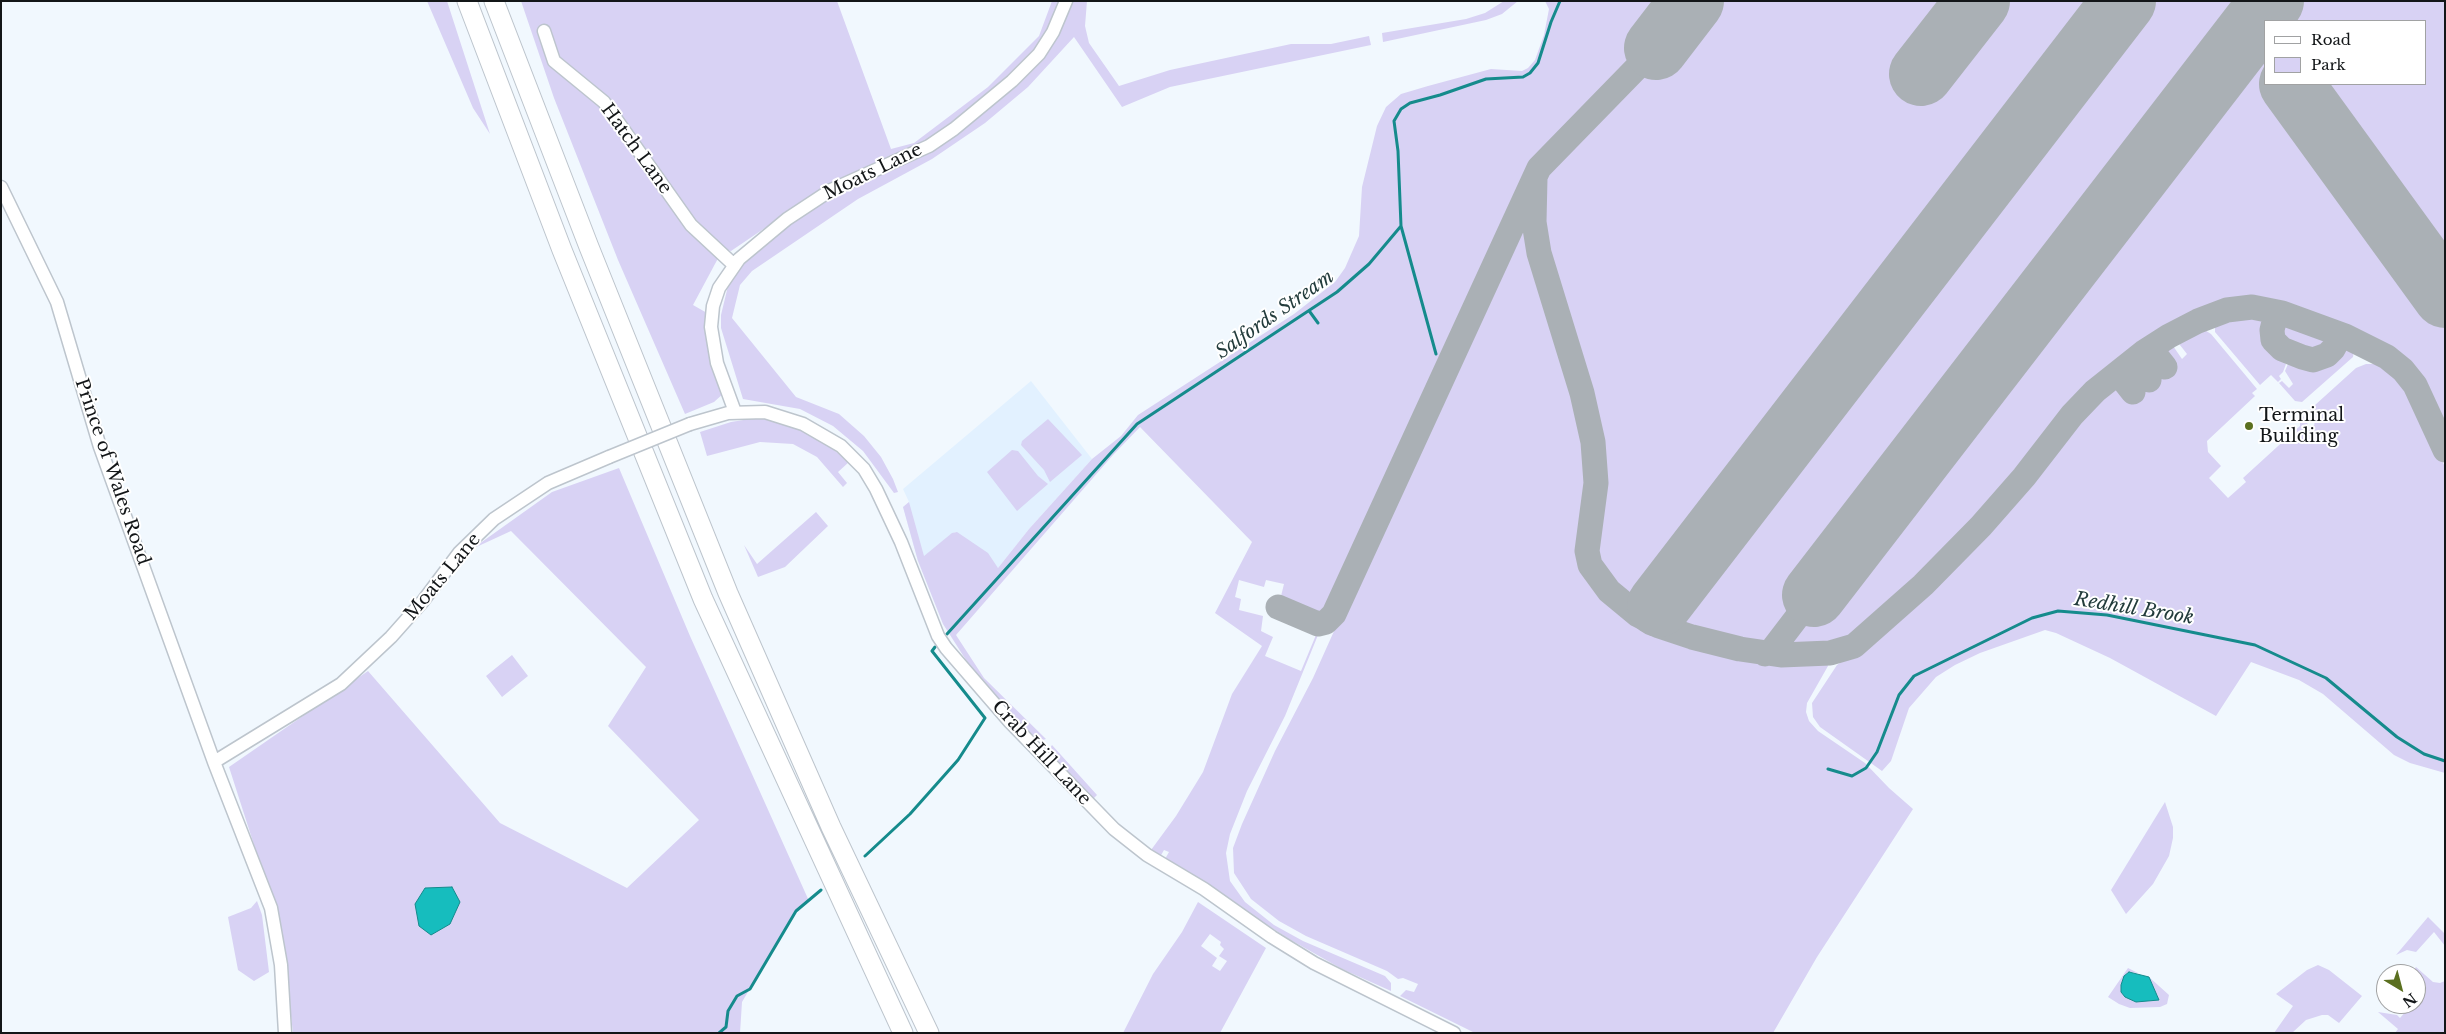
<!DOCTYPE html>
<html>
<head>
<meta charset="utf-8">
<style>
	body { margin:0 }
	#map { position:relative; width:2446px; height:1034px; overflow:hidden; background:#f1f8fe; font-family:"Libre Baskerville",serif }
	canvas { display:block }
	.frame { position:absolute; inset:0; border:2px solid #131618; pointer-events:none }
	.legend { position:absolute; left:2264px; top:20px; width:162px; height:65px; box-sizing:border-box; background:#fff; border:1px solid #a1a2a3; margin:0; padding:6px 9px; list-style:none; font-size:15px; color:#131618 }
	.legend li { display:flex; align-items:center; gap:10px; height:25px }
	.legend b { width:25px; border:1px solid #a1a2a3 }
	.north { position:absolute; left:2376px; top:964px; width:50px; height:50px; box-sizing:border-box; background:#fff; border:1px solid #a1a2a3; border-radius:50%; rotate:143deg; font-size:14px; font-weight:700; line-height:20px; text-align:center; color:#131618 }
	.north::after { content:''; display:block; margin:auto; width:18px; height:22px; background:#5b7020; clip-path:polygon(50% 0,100% 100%,50% 72%,0 100%) }
</style>
</head>
<body>
<div id="map">
<canvas width="2446" height="1034"></canvas>
<div class="frame"></div>
<ul class="legend">
<li><b style="height:6px;background:#fff"></b>Road</li>
<li><b style="height:14px;background:#d8d2f4"></b>Park</li>
</ul>
<div class="north">N</div>
</div>
<script>
const c = document.querySelector('canvas').getContext('2d');
c.lineJoin = 'round';
function fillPath(path, color) {
  c.fillStyle = color;
  c.fill(path, 'evenodd');
}
function toPath(rows) {
  const path = new Path2D();
  for (const r of rows) {
    path.moveTo(r[0], r[1]);
    for (let i = 2; i < r.length; i += 2) path.lineTo(r[i], r[i + 1]);
  }
  return path;
}
function strokePath(path, color, width, dash) {
  c.strokeStyle = color;
  c.lineWidth = width;
  c.lineCap = dash ? 'butt' : 'round';
  c.setLineDash(dash || []);
  c.stroke(path);
}
function drawText(font, color, halo, rows, align = 'center') {
  c.font = font + ' "Libre Baskerville",serif';
  c.lineWidth = 4;
  c.setLineDash([]);
  c.textBaseline = 'middle';
  c.strokeStyle = halo;
  c.fillStyle = color;
  for (const [text, x, y, turn = 0] of rows) {
    c.save();
    c.translate(x, y);
    c.rotate((+turn || 0) * Math.PI / 180);
    c.textAlign = isNaN(turn) ? turn : align;
    if (halo) c.strokeText(text, 0, 0);
    c.fillText(text, 0, 0);
    c.restore();
  }
}
fillPath(toPath([
	[1031,381,1092,459,1029,529,998,568,955,532,918,561,903,507,909,502,903,489]
]), '#e2f1ff');
fillPath(toPath([
	[427,1,447,1,490,134,473,108],
	[521,1,837,1,891,149,914,143,988,87,1039,36,1052,1,1062,1,1049,33,1031,57,976,106,920,146,787,213,731,251,723,249,693,305,707,313,724,393,714,402,685,414,618,260,554,98],
	[1071,1,1087,1,1085,26,1089,43,1119,86,1170,70,1291,44,1331,44,1369,36,1371,45,1170,87,1122,107,1074,37,1028,87,985,123,932,159,858,199,752,271,740,285,732,318,796,397,839,414,864,436,881,457,893,479,898,492,894,493,863,451,833,426,800,409,743,399,721,328,721,315,728,286,739,267,769,237,846,186,893,167,1015,85],
	[1504,1,1518,1,1502,14,1486,20,1383,42,1382,33,1466,19,1485,13],
	[1545,1,1680,1,1627,69,1530,168,1382,499,1327,613,1325,615,1281,596,1284,584,1266,580,1264,587,1239,580,1235,597,1241,599,1239,610,1263,616,1261,631,1273,637,1265,656,1301,671,1316,635,1318,635,1285,716,1247,791,1230,834,1226,853,1230,881,1245,902,1274,925,1303,941,1385,976,1391,983,1391,991,1342,969,1289,939,1165,859,1169,852,1164,850,1160,857,1151,850,1176,816,1203,772,1232,694,1262,646,1215,613,1252,542,1140,427,1113,455,956,635,984,678,1046,739,1037,742,973,671,943,624,918,561,903,507,909,502,924,556,952,533,957,532,988,553,998,568,1029,529,1092,459,1121,436,1138,415,1294,314,1335,282,1345,268,1359,236,1362,187,1377,126,1386,107,1401,94,1428,86,1491,69,1522,71,1528,68,1535,60,1544,35,1549,9],
	[1704,1,2445,1,2445,434,2420,379,2410,367,2392,351,2362,335,2285,307,2250,300,2230,302,2205,311,2163,333,2089,387,2075,402,2022,470,1980,518,1905,594,1849,642,1834,646,1796,649,1762,647,1695,631,1644,611,1617,589,1595,561,1603,493,1602,473,1590,398,1546,260,1539,209,1540,183,1543,174,1552,162,1620,93,1657,61],
	[2265,21,2425,21,2425,84,2265,84],
	[1519,226,1526,227,1529,232,1538,275,1577,397,1586,439,1589,491,1581,550,1583,566,1588,576,1622,613,1656,632,1757,660,1826,661,1828,666,1807,703,1806,712,1809,721,1818,731,1865,763,1889,788,1913,809,1817,957,1773,1033,1475,1033,1400,996,1406,990,1414,992,1418,984,1403,978,1398,979,1387,971,1306,936,1279,921,1251,899,1234,873,1233,848,1242,824,1275,751,1313,678,1485,294,1513,233],
	[2237,314,2259,315,2265,322,2269,343,2274,351,2283,355,2281,361,2286,364,2283,372,2279,376,2281,379,2278,382,2271,375,2260,385,2215,332,2215,321],
	[2288,322,2327,336,2327,347,2316,353,2307,353,2281,343,2278,338,2278,330,2283,323],
	[2200,327,2211,334,2257,389,2252,393,2255,396,2207,441,2208,452,2221,466,2209,478,2228,498,2246,482,2243,478,2300,426,2300,419,2303,416,2310,428,2315,424,2304,415,2356,368,2366,364,2383,364,2395,372,2410,390,2445,467,2445,773,2410,763,2394,755,2323,694,2299,680,2251,662,2216,716,2110,658,2056,633,2045,630,1980,653,1955,665,1936,677,1909,708,1891,761,1882,771,1820,727,1813,717,1812,703,1837,665,1862,648,1937,581,2017,496,2069,427,2097,398,2119,380,2130,396,2137,391,2124,376,2136,367,2148,385,2153,380,2140,364,2153,355,2165,372,2171,368,2157,352,2171,343,2182,359,2187,354,2176,340],
	[2348,344,2354,349,2353,357,2302,402,2295,401,2279,383,2282,381,2289,388,2293,384,2285,371,2288,364,2293,366,2296,361,2305,363,2322,363],
	[762,417,780,420,817,436,849,462,838,472,847,483,843,487,817,457,793,444,760,442,707,456,700,432,731,422],
	[1048,419,1082,455,1050,482,1044,470,1021,445,1022,441],
	[1012,450,1018,451,1038,476,1048,484,1017,511,987,472],
	[619,468,690,636,809,901,796,911,742,1002,740,1033,293,1033,281,929,229,767,368,671,500,823,627,888,699,820,608,726,646,667,511,531,472,549,552,492],
	[816,512,828,526,785,567,758,577,744,545,757,564],
	[512,655,528,676,502,697,486,676],
	[1052,745,1097,795,1093,799,1047,753],
	[2165,802,2173,827,2173,838,2169,856,2153,884,2126,914,2111,890],
	[257,901,262,915,269,972,254,981,238,970,228,917,251,908],
	[1198,902,1266,948,1220,1033,1123,1033,1153,974,1182,932],
	[1210,934,1221,942,1220,945,1224,949,1219,956,1227,961,1220,971,1212,966,1217,958,1201,946],
	[2428,917,2445,934,2445,946,2434,932,2416,952,2407,950,2396,955],
	[2318,965,2329,970,2362,996,2339,1023,2328,1015,2322,1015,2306,1020,2292,1033,2274,1033,2293,1006,2276,994,2307,970],
	[2416,967,2433,982,2440,983,2445,981,2445,1033,2395,1033,2398,1029,2378,1012,2397,1015,2400,1018,2412,1004,2416,1004,2416,978,2418,976,2413,971],
	[2128,968,2138,973,2129,972,2124,976,2141,1000,2158,996,2154,992,2149,977,2169,995,2167,1004,2160,1007,2130,1008,2119,1004,2108,997]
]), '#d8d2f4');
const water = toPath([
	[452,887,460,902,450,924,431,935,419,926,415,904,425,888,452,887],
	[2129,972,2149,977,2159,1000,2136,1002,2125,997,2121,992,2121,985,2124,976,2129,972]
]);
fillPath(water, '#16bdbe');
strokePath(water, '#158b8c', 1);
strokePath(toPath([
	[1310,312,1318,323],
	[1436,354,1401,226,1398,151,1394,121,1401,109,1410,103,1440,95,1486,79,1523,77,1530,73,1538,63,1551,22,1560,1],
	[947,634,1137,424,1337,292,1369,264,1401,226],
	[1828,769,1852,776,1866,768,1877,752,1899,695,1914,676,2032,618,2058,611,2107,615,2255,645,2326,678,2397,737,2424,754,2445,761],
	[865,856,910,814,958,760,985,718,932,651,935,647],
	[719,1033,726,1027,728,1011,737,996,750,989,796,911,821,890]
]), '#158b8c', 3);
strokePath(toPath([
	[1535,178,1534,222,1539,253,1582,393,1593,442,1596,483,1587,551,1590,565,1609,591,1638,615,1659,626,1692,637,1740,649,1781,655,1830,653,1854,646,1923,585,1981,526,2024,477,2072,415,2095,391,2144,352,2169,336,2198,321,2227,310,2252,307,2282,313,2345,336,2387,357,2403,370,2415,385,2445,450],
	[2282,313,2278,314,2275,318,2272,330,2273,340,2282,349,2302,357,2313,360,2327,355,2333,349,2339,338,2345,336],
	[2150,348,2165,367],
	[2134,360,2149,380],
	[2118,373,2133,392],
	[1278,607,1318,624,1326,622,1334,614,1539,168,1656,48],
	[1765,654,1772,650,1814,595]
]), '#aab0b5', 25);
strokePath(toPath([
	[1656,48,1692,1],
	[1921,74,1978,1],
	[2291,84,2445,296],
	[1814,595,2272,1],
	[1659,605,2124,1]
]), '#aab0b5', 64);
const minor = toPath([
	[544,31,554,61,604,102,691,225,734,265],
	[1,187,57,302,100,447,214,762,271,908,281,965,285,1033],
	[735,412,717,363,711,327,713,306,719,288,739,259,787,219,831,190,929,146,954,129,1012,81,1039,54,1053,32,1066,1],
	[690,424,728,413,765,412,803,424,841,446,864,469,876,489,901,542,938,636,946,648,1010,722,1114,829,1147,855,1204,889,1272,937,1314,963,1454,1033],
	[214,762,341,684,391,637,423,601,459,553,494,519,548,483,609,457]
]);
const highway = toPath([
	[467,1,562,250,703,599,903,1033],
	[494,1,589,247,728,593,831,827,929,1033]
]);
strokePath(minor, '#bdc5cd', 15);
strokePath(highway, '#bdc5cd', 21);
strokePath(minor, '#fff', 12);
strokePath(highway, '#fff', 19);
const minorBridge = toPath([
	[609,457,690,424]
]);
strokePath(minorBridge, '#bdc5cd', 15, []);
strokePath(minorBridge, '#fff', 12);
for (const [x, y, r, color] of [
	[2249,426,5,"#5b7020"]
]) {
  const dot = new Path2D();
  dot.arc(x, y, r, 0, 2 * Math.PI);
  c.fillStyle = color;
  c.fill(dot);
  strokePath(dot, '#fff', 2);
}
drawText('18px', '#131618', '#fff', [
	["Hatch Lane",636,149,54],
	["Moats Lane",873,172,-26],
	["Prince of Wales Road",112,472,71],
	["Moats Lane",443,577,-50],
	["Crab Hill Lane",1041,753,47]
]);
drawText('18px', '#131618', '#fff', [
	["Terminal",2259,416],
	["Building",2259,437]
], 'left');
drawText('italic 19px', '#233c3c', '#fff', [
	["Salfords Stream",1275,315,-35],
	["Redhill Brook",2134,609,9]
]);
</script>
</body>
</html>
